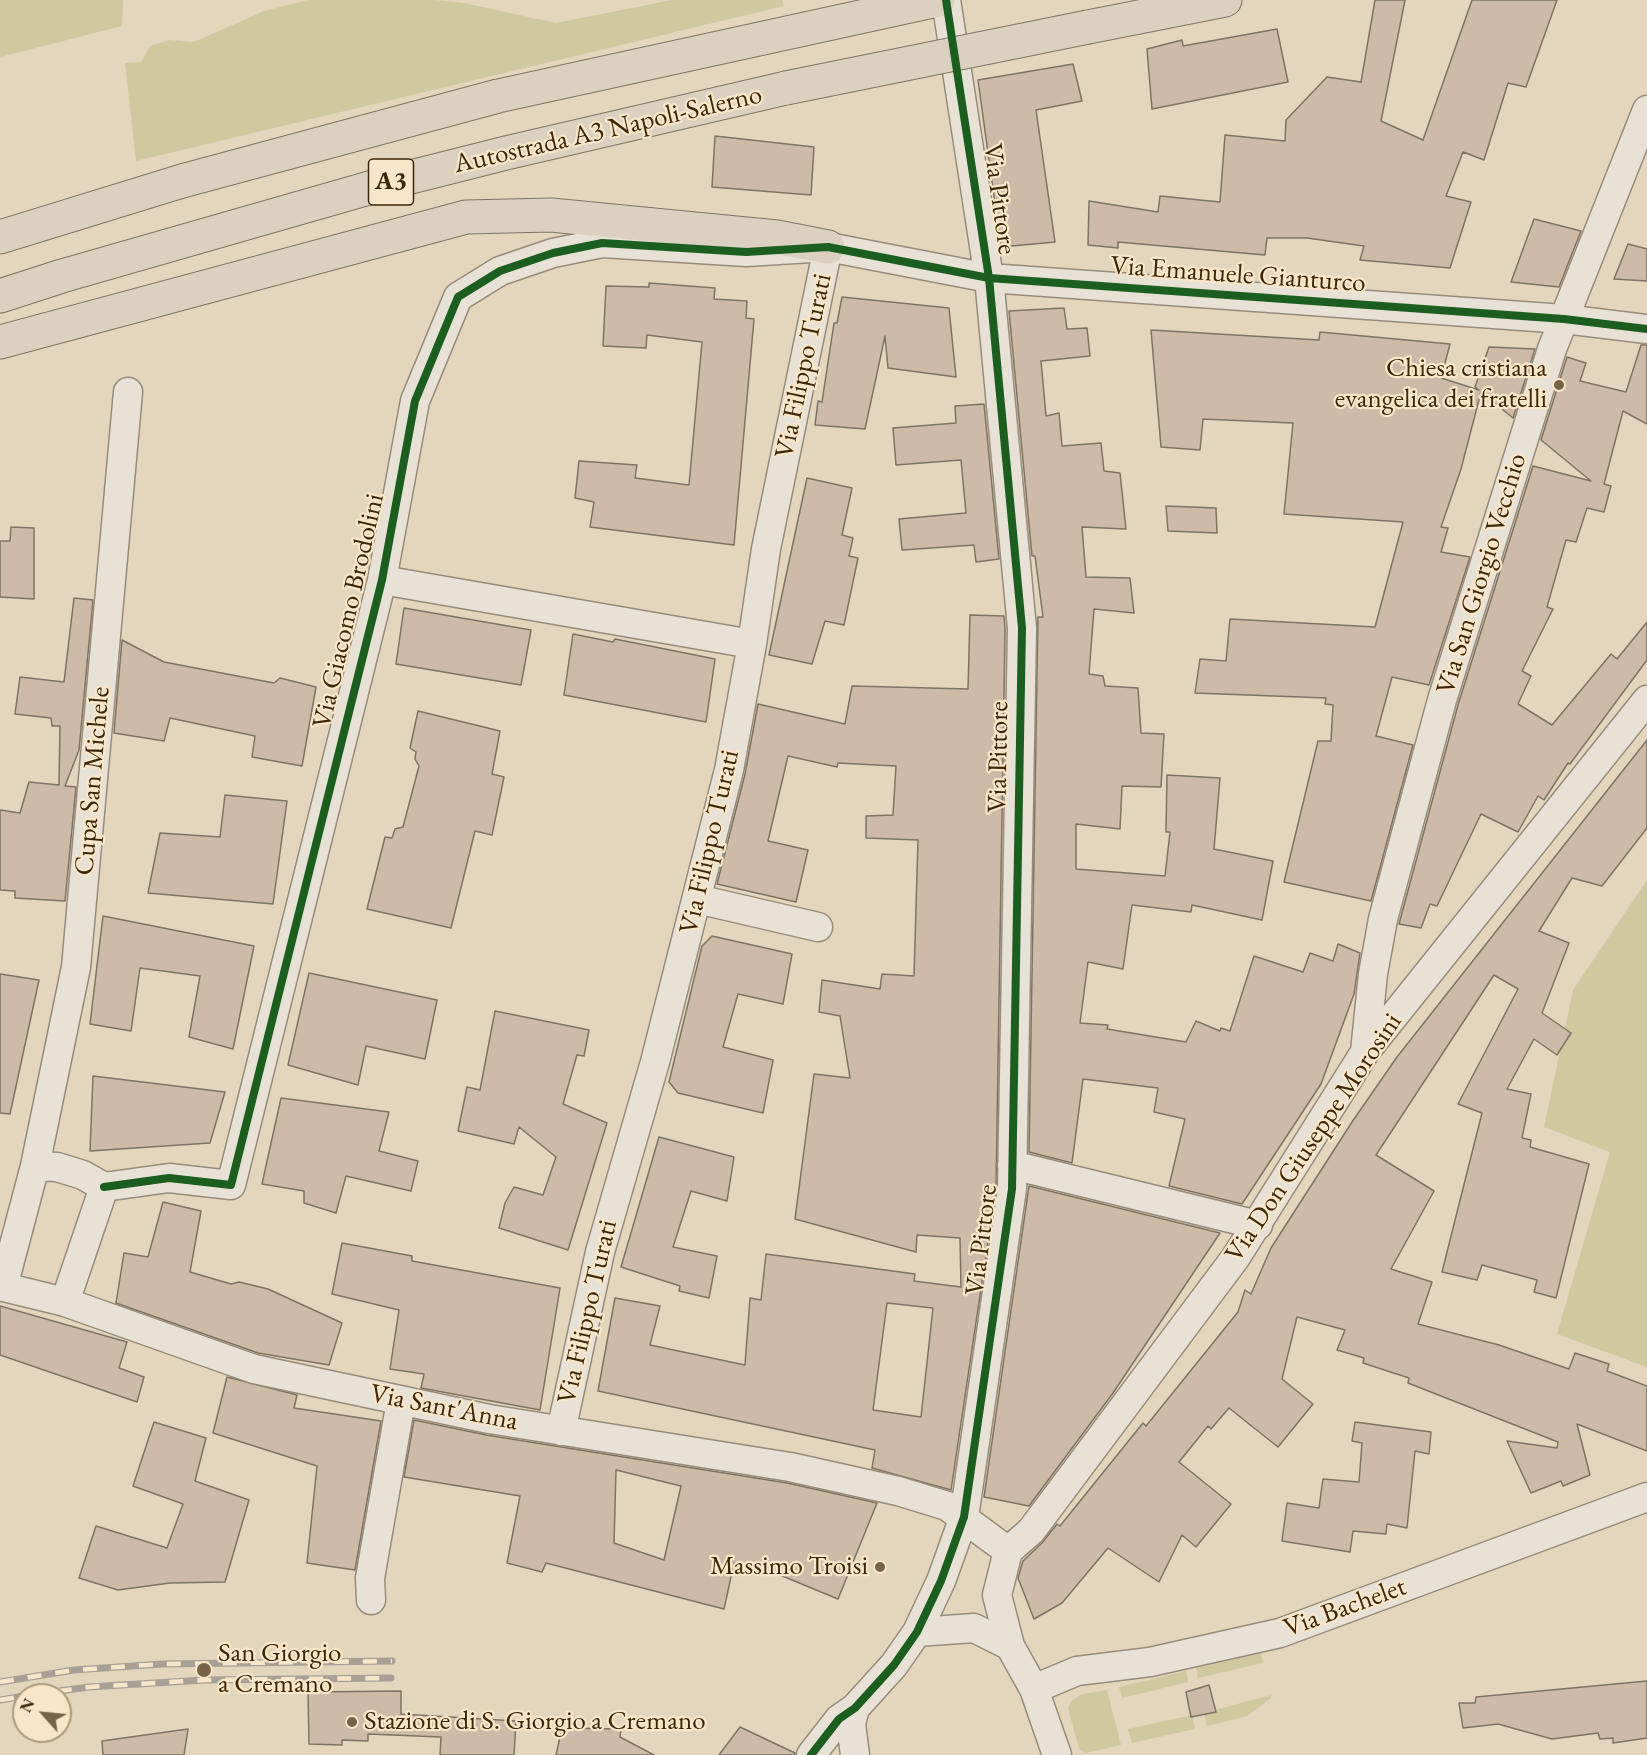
<!DOCTYPE html>
<html>
<head>
<meta charset="utf-8">
<style>
	body { margin:0 }
	#map { position:relative; width:1647px; height:1755px; overflow:hidden; background:#e4d5bd; font-family:"EB Garamond",serif }
	canvas { display:block }
	.north { position:absolute; left:12px; top:1683px; width:60px; height:60px; box-sizing:border-box; background:#f8e6ca; border:2px solid #ad9a7d; border-radius:50%; rotate:297deg; font-size:16px; font-weight:700; line-height:24px; text-align:center; color:#3c2709 }
	.north::after { content:''; display:block; margin:auto; width:21px; height:27px; background:#776448; clip-path:polygon(50% 0,100% 100%,50% 72%,0 100%) }
</style>
</head>
<body>
<div id="map">
<canvas width="1647" height="1755"></canvas>
<div class="north">N</div>
</div>
<script>
const c = document.querySelector('canvas').getContext('2d');
c.lineJoin = 'round';
function fillPath(path, color) {
  c.fillStyle = color;
  c.fill(path, 'evenodd');
}
function toPath(rows) {
  const path = new Path2D();
  for (const r of rows) {
    path.moveTo(r[0], r[1]);
    for (let i = 2; i < r.length; i += 2) path.lineTo(r[i], r[i + 1]);
  }
  return path;
}
function strokePath(path, color, width, dash) {
  c.strokeStyle = color;
  c.lineWidth = width;
  c.lineCap = dash ? 'butt' : 'round';
  c.setLineDash(dash || []);
  c.stroke(path);
}
function drawText(font, color, halo, rows, align = 'center') {
  c.font = font + ' "EB Garamond",serif';
  c.lineWidth = 4.5;
  c.setLineDash([]);
  c.textBaseline = 'middle';
  c.strokeStyle = halo;
  c.fillStyle = color;
  for (const [text, x, y, turn = 0] of rows) {
    c.save();
    c.translate(x, y);
    c.rotate((+turn || 0) * Math.PI / 180);
    c.textAlign = isNaN(turn) ? turn : align;
    if (halo) c.strokeText(text, 0, 0);
    c.fillText(text, 0, 0);
    c.restore();
  }
}
fillPath(toPath([
	[0,0,123,0,122,26,0,57],
	[308,0,434,0,464,3,556,23,672,0,782,0,784,6,136,161,125,63,141,62,150,46,169,40,194,42,264,11],
	[1647,880,1647,1367,1557,1334,1610,1152,1544,1127,1573,990],
	[1261,1653,1263,1663,1198,1678,1196,1668],
	[1186,1671,1188,1682,1122,1698,1119,1687],
	[1107,1690,1121,1745,1086,1753,1079,1749,1068,1708,1071,1701,1082,1694],
	[1271,1695,1271,1698,1247,1716,1207,1726,1204,1713],
	[1192,1715,1195,1729,1132,1743,1128,1729]
]), '#d0c89f');
const building = toPath([
	[1375,0,1405,0,1381,121,1423,140,1472,0,1557,0,1526,87,1508,83,1484,160,1463,152,1446,196,1471,202,1450,268,1360,260,1364,246,1307,238,1267,238,1265,255,1118,242,1118,248,1088,245,1089,201,1158,212,1160,196,1220,202,1225,135,1285,141,1286,120,1327,77,1361,82,1375,0],
	[1277,29,1288,82,1152,109,1147,49,1182,40,1183,46,1277,29],
	[1073,64,1082,101,1036,110,1055,242,1001,247,978,80,1073,64],
	[715,136,814,147,811,195,712,187,715,136],
	[1534,219,1581,231,1559,287,1511,282,1534,219],
	[1628,244,1647,249,1647,281,1614,279,1628,244],
	[649,283,715,288,714,299,747,301,746,318,754,319,734,545,590,527,594,502,575,498,579,461,637,465,635,478,689,485,702,342,647,335,646,348,603,346,606,286,649,287,649,283],
	[842,297,949,308,956,377,888,368,885,336,865,429,815,425,818,401,822,402,834,323,837,323,842,297],
	[1064,308,1067,329,1087,328,1090,356,1041,361,1046,416,1059,413,1062,446,1101,443,1104,471,1120,473,1126,529,1082,527,1086,577,1130,578,1134,613,1094,609,1089,674,1103,676,1105,686,1138,688,1141,733,1164,734,1161,787,1122,786,1120,829,1076,824,1076,869,1165,876,1170,832,1166,832,1167,775,1220,778,1214,849,1273,861,1262,920,1192,905,1191,912,1132,905,1123,969,1088,962,1080,1023,1108,1025,1107,1029,1186,1042,1196,1021,1220,1031,1221,1028,1230,1031,1254,956,1303,972,1310,953,1333,961,1338,944,1360,953,1354,994,1321,1084,1242,1204,1169,1186,1185,1119,1154,1112,1158,1088,1083,1079,1072,1163,1029,1152,1038,617,1043,617,1035,556,1032,556,1009,311,1064,308],
	[1151,330,1319,340,1320,332,1450,344,1441,378,1479,390,1475,387,1489,347,1535,349,1513,418,1481,392,1461,469,1441,527,1448,528,1441,552,1470,557,1429,685,1392,677,1376,736,1413,745,1371,901,1284,882,1318,741,1331,741,1333,705,1325,704,1326,698,1195,693,1200,659,1226,661,1230,619,1375,627,1403,522,1284,514,1293,423,1203,419,1200,450,1161,447,1151,330],
	[1641,345,1647,345,1647,424,1623,411,1604,484,1611,486,1604,512,1587,508,1576,542,1566,540,1547,607,1553,609,1522,671,1531,676,1518,704,1552,725,1611,654,1617,659,1647,622,1647,660,1570,764,1568,763,1544,800,1538,796,1518,832,1481,814,1437,906,1430,904,1421,928,1399,924,1458,705,1533,466,1591,481,1541,440,1567,357,1586,363,1580,381,1626,392,1641,345],
	[984,404,999,559,976,562,974,545,902,550,899,519,966,513,961,460,896,465,893,428,956,423,955,406,984,404],
	[807,478,852,488,842,535,853,538,849,556,858,558,844,625,825,621,812,664,769,655,807,478],
	[1166,506,1216,508,1217,533,1168,531,1166,506],
	[11,527,34,528,34,599,0,597,0,541,10,541,11,527],
	[74,598,93,600,79,750,65,786,76,787,65,901,15,898,15,891,0,890,0,810,20,813,29,782,59,785,60,726,52,726,51,718,15,714,20,677,64,682,74,598],
	[404,608,531,630,521,685,396,664,404,608],
	[970,615,1004,616,1005,629,996,1188,951,1490,872,1468,875,1450,598,1391,615,1298,660,1306,650,1345,745,1365,750,1298,761,1300,766,1254,915,1274,914,1281,961,1287,960,1238,917,1235,916,1252,795,1219,814,1074,850,1078,840,1016,819,1012,822,980,880,989,882,974,914,976,918,840,866,838,866,816,893,815,896,766,838,763,837,767,788,756,768,841,808,850,796,902,717,884,745,774,758,704,845,724,852,686,968,689,970,615],
	[887,1303,933,1308,921,1417,873,1410,887,1303],
	[573,634,613,642,615,639,715,659,706,722,564,695,573,634],
	[122,640,164,662,274,683,280,678,316,687,302,766,252,757,255,736,170,718,164,741,114,733,122,640],
	[418,711,500,731,492,774,504,777,492,835,475,831,451,928,367,909,385,837,392,838,395,829,403,827,419,766,415,759,416,752,410,748,418,711],
	[1647,740,1647,828,1602,886,1572,878,1539,931,1569,943,1542,1013,1571,1033,1557,1055,1534,1039,1507,1089,1531,1094,1522,1138,1531,1140,1530,1147,1589,1164,1556,1298,1534,1292,1537,1280,1482,1265,1477,1280,1442,1272,1482,1113,1458,1104,1518,989,1494,975,1376,1155,1434,1191,1391,1269,1432,1282,1418,1324,1499,1345,1569,1369,1575,1353,1609,1364,1607,1371,1647,1386,1647,1451,1577,1424,1590,1475,1563,1486,1561,1481,1531,1493,1507,1441,1557,1448,1558,1442,1408,1383,1409,1378,1363,1363,1364,1358,1337,1350,1345,1330,1297,1317,1282,1379,1313,1404,1278,1447,1229,1408,1211,1429,1208,1426,1179,1462,1231,1504,1196,1547,1182,1535,1159,1582,1108,1548,1062,1603,1034,1619,1018,1578,1023,1561,1042,1543,1057,1524,1060,1526,1143,1423,1146,1426,1238,1312,1245,1290,1251,1294,1271,1248,1352,1122,1397,1057,1647,740],
	[225,795,287,801,273,904,148,893,160,833,220,837,225,795],
	[103,916,254,946,233,1049,189,1037,200,976,140,968,131,1031,90,1024,103,916],
	[712,936,792,954,783,1004,738,994,723,1047,773,1060,763,1113,678,1093,669,1082,702,946,712,936],
	[309,973,437,1000,425,1059,366,1046,358,1085,288,1065,309,973],
	[0,974,39,980,10,1114,0,1113,0,974],
	[495,1011,589,1030,584,1056,577,1055,563,1104,607,1123,568,1250,499,1228,505,1203,514,1187,543,1195,556,1157,519,1127,514,1144,458,1131,467,1087,480,1090,495,1011],
	[93,1076,225,1092,210,1143,90,1151,93,1076],
	[281,1098,389,1112,379,1151,418,1161,411,1191,346,1176,336,1213,304,1203,304,1191,262,1184,281,1098],
	[659,1137,734,1157,727,1201,691,1191,673,1247,717,1256,709,1298,679,1291,680,1286,621,1267,659,1137],
	[1029,1186,1220,1233,1113,1393,1029,1506,984,1497,1029,1186],
	[163,1202,201,1211,190,1272,231,1284,239,1282,268,1289,342,1323,329,1365,258,1353,116,1303,124,1253,148,1257,163,1202],
	[342,1243,412,1256,412,1261,560,1288,540,1410,421,1388,424,1374,390,1369,399,1310,332,1294,342,1243],
	[0,1306,127,1342,119,1368,144,1377,137,1402,0,1355,0,1306],
	[227,1377,297,1395,294,1408,381,1421,355,1570,307,1563,317,1466,213,1433,227,1377],
	[414,1420,486,1435,787,1483,877,1503,838,1599,763,1568,734,1563,724,1609,546,1563,542,1572,507,1563,520,1496,404,1477,414,1420],
	[616,1470,681,1486,664,1560,614,1543,616,1470],
	[154,1422,206,1438,195,1481,249,1500,225,1582,170,1583,118,1590,79,1578,96,1526,167,1548,183,1504,133,1486,154,1422],
	[1355,1422,1431,1432,1429,1454,1415,1451,1407,1528,1387,1524,1386,1534,1353,1531,1350,1552,1282,1541,1287,1503,1319,1508,1323,1479,1359,1482,1362,1443,1352,1441,1355,1422],
	[1647,1681,1647,1738,1613,1743,1613,1738,1600,1739,1598,1733,1552,1739,1498,1724,1463,1728,1459,1703,1475,1703,1476,1697,1647,1681],
	[1209,1685,1216,1712,1191,1717,1186,1692,1209,1685],
	[401,1691,401,1714,516,1721,514,1755,440,1755,441,1737,368,1734,368,1741,342,1740,342,1745,309,1744,308,1692,401,1691],
	[740,1727,795,1753,795,1755,719,1755,740,1727],
	[562,1728,621,1729,620,1737,654,1755,556,1755,562,1728],
	[188,1729,184,1755,103,1755,102,1741,188,1729]
]);
fillPath(building, '#cdbba7');
strokePath(building, '#7e7463', 1.5);
const minor = toPath([
	[382,580,752,644],
	[697,899,818,927],
	[1365,1052,1373,974,1383,919,1442,700,1552,349,1647,110],
	[1012,1165,1258,1225],
	[35,1166,76,967,128,392],
	[104,1187,169,1178,231,1185,382,580,415,401,458,297,500,271,553,253,602,243,746,252,828,247,989,278,1564,319,1647,329],
	[0,1286,65,1302,254,1369,489,1419,790,1467,898,1491,947,1506,1008,1551],
	[3,1287,35,1166,57,1167,83,1175,104,1187,65,1302],
	[561,1431,600,1252,655,1062,729,770,752,644,766,549,828,247],
	[1008,1551,1031,1531,1046,1511,1236,1257,1365,1052,1647,700],
	[1008,1551,997,1595,1010,1646,1034,1689,1057,1755],
	[371,1600,370,1578,401,1401],
	[917,1632,974,1628,1010,1646],
	[1034,1689,1077,1671,1150,1662,1280,1633,1647,1497],
	[855,1708,851,1724,855,1755],
	[811,1755,839,1719,855,1708,894,1665,917,1632,941,1581,964,1517,1012,1189,1022,628,989,278,946,0]
]);
const motorway = toPath([
	[1088,27,1225,0],
	[0,237,182,181,498,96,938,0],
	[0,296,62,276,383,184,506,153,786,88],
	[0,342,466,217,551,215,777,237,828,247]
]);
strokePath(minor, '#978c7a', 31);
strokePath(motorway, '#7e7463', 35);
strokePath(minor, '#e8e1d5', 28);
strokePath(motorway, '#dcd1c0', 33);
const rail = toPath([
	[0,1682,74,1670,162,1664,392,1661],
	[30,1695,89,1687,204,1680,391,1678],
	[0,1700,24,1696]
]);
strokePath(rail, '#a8a094', 7);
strokePath(rail, '#f8e6ca', 4.5, [14]);
const motorwayBridge = toPath([
	[786,88,1088,27]
]);
strokePath(motorwayBridge, '#7e7463', 35, []);
strokePath(motorwayBridge, '#dcd1c0', 33);
strokePath(toPath([
	[104,1187,169,1178,231,1185,382,580,415,401,458,297,500,271,553,253,602,243,746,252,828,247,989,278,1564,319,1647,329],
	[811,1755,839,1719,855,1708,894,1665,917,1632,941,1581,964,1517,1012,1189,1022,628,989,278,946,0]
]), '#1b5e20', 8);
for (const [x, y, r, color] of [
	[1559,385,6,"#776448"],
	[880,1567,6,"#776448"],
	[204,1670,8,"#776448"],
	[352,1722,6,"#776448"]
]) {
  const dot = new Path2D();
  dot.arc(x, y, r, 0, 2 * Math.PI);
  c.fillStyle = color;
  c.fill(dot);
  strokePath(dot, '#f8e6ca', 2);
}
for (const [x, y, w] of [
	[391,182,45]
]) {
  const box = new Path2D();
  box.roundRect(x - w / 2, y - 23, w, 46, 4.5);
  c.fillStyle = '#f8e6ca';
  c.fill(box);
  strokePath(box, '#3c2709', 1.5);
}
drawText('bold 26px', '#3c2709', null, [
	["A3",391,182]
]);
drawText('27px', '#3c2709', '#f8e6ca', [
	["Autostrada A3 Napoli-Salerno",608,130,-13],
	["Via Pittore",999,199,82],
	["Via Emanuele Gianturco",1238,275,4],
	["Via Filippo Turati",804,366,-78],
	["Via San Giorgio Vecchio",1482,574,-73],
	["Via Giacomo Brodolini",349,611,-77],
	["Via Pittore",999,757,-89],
	["Cupa San Michele",93,781,-85],
	["Via Filippo Turati",710,842,-77],
	["Via Don Giuseppe Morosini",1314,1138,-56],
	["Via Pittore",982,1240,-83],
	["Via Filippo Turati",588,1312,-77],
	["Via Sant'Anna",444,1408,11],
	["Via Bachelet",1345,1608,-20]
]);
drawText('27px', '#3c2709', '#f8e6ca', [
	["Chiesa cristiana",1547,369],
	["evangelica dei fratelli",1547,400],
	["Massimo Troisi",868,1567],
	["San Giorgio",218,1654,"left"],
	["a Cremano",218,1685,"left"],
	["Stazione di S. Giorgio a Cremano",364,1722,"left"]
], 'right');
</script>
</body>
</html>
